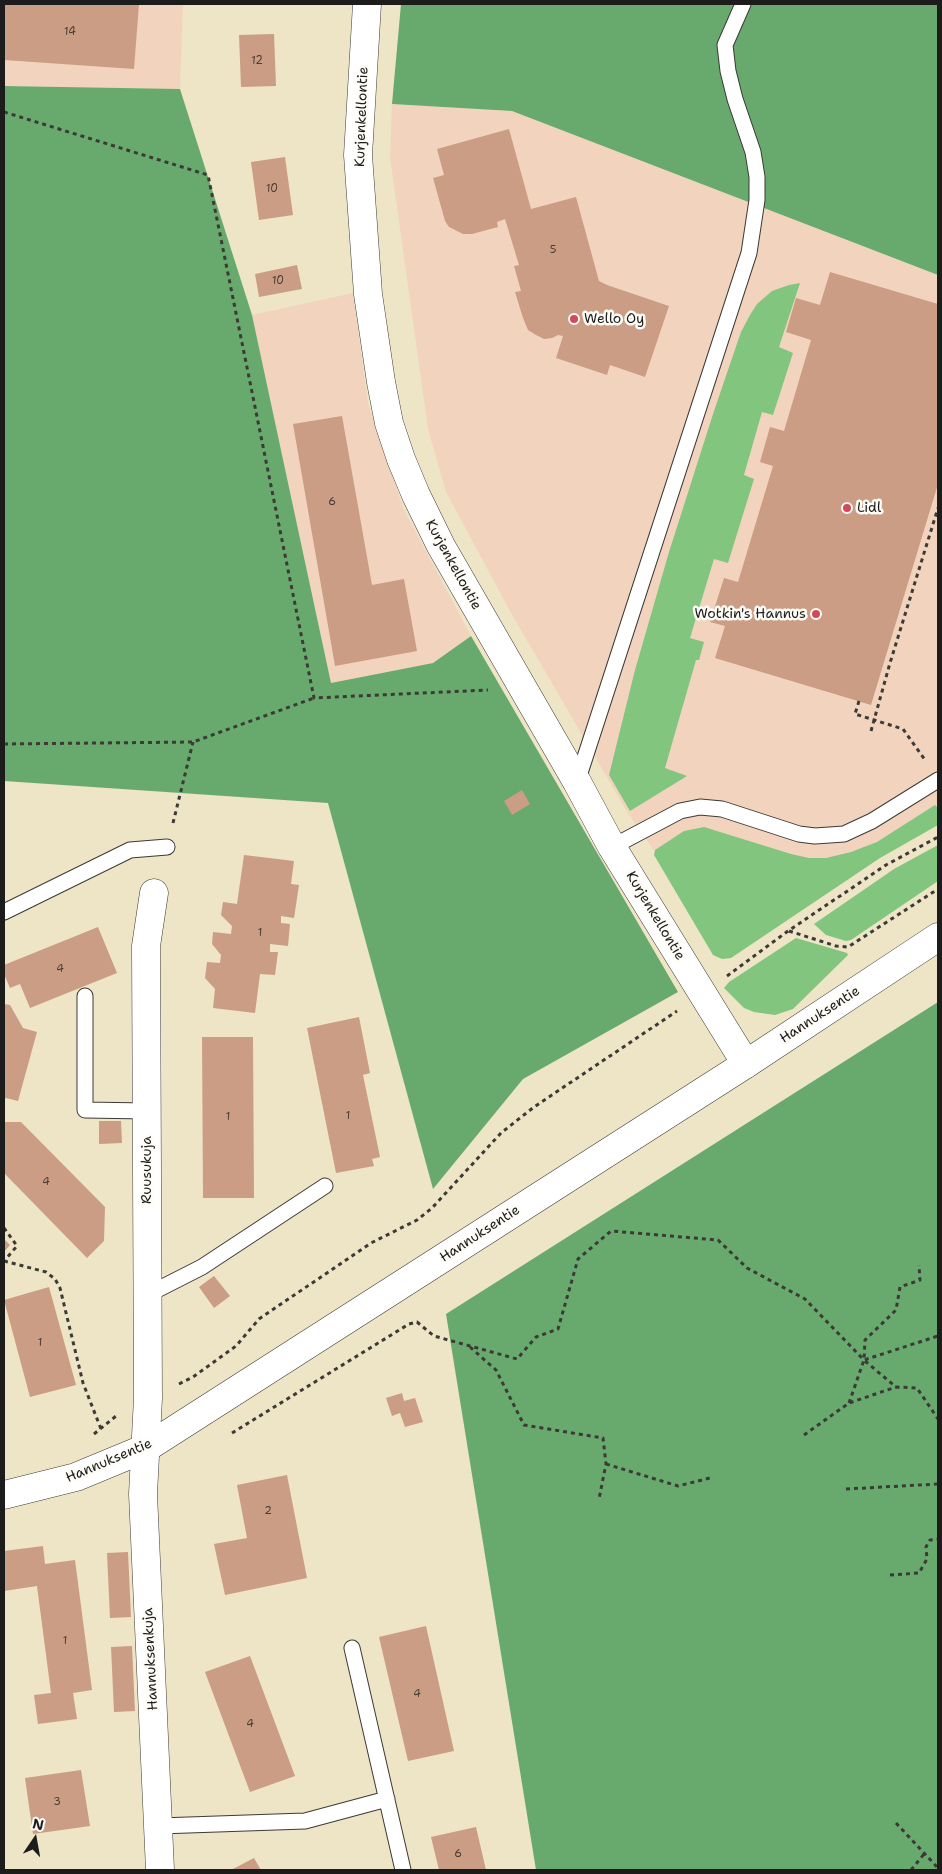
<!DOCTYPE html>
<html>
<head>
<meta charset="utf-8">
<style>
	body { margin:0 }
	#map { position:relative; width:942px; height:1874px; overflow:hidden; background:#eee4c6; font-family:"Shantell Sans",sans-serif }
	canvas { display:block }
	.frame { position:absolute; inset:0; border:5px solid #1c1c1c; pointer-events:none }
	.north { position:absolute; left:10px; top:1814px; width:50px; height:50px; -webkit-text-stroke:4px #fdfcf7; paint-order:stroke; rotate:12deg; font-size:14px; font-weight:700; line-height:20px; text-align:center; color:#1c1c1c }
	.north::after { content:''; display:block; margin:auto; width:18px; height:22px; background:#1c1c1c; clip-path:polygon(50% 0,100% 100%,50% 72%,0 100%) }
</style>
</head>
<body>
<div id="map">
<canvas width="942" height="1874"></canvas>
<div class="frame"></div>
<div class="north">N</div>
</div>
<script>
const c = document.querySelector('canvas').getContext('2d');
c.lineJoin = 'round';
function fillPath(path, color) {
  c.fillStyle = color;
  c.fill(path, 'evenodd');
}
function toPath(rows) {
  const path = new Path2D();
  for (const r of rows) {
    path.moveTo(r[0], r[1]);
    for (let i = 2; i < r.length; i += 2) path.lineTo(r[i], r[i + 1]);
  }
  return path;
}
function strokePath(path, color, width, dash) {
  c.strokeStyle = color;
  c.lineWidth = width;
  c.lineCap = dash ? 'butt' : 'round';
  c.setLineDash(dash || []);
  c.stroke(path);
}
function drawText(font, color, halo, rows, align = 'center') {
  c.font = font + ' "Shantell Sans",sans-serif';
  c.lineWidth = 5;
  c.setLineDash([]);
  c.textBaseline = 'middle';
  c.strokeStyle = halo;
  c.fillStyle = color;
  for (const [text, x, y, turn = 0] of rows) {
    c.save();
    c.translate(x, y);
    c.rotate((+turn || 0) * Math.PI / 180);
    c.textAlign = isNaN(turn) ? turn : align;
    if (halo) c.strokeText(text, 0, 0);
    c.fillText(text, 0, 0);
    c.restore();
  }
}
fillPath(toPath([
	[4,4,183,4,180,89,4,86],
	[392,104,512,111,938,275,938,807,755,930,723,949,627,812,511,613,446,492,428,429,390,157],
	[353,293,368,403,403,508,471,636,433,663,331,683,252,315]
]), '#f2d4be');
fillPath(toPath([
	[800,283,779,347,793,353,773,415,762,412,744,475,754,479,728,563,714,559,690,638,704,642,699,660,696,660,665,768,687,776,630,811,609,775,635,670,669,552,714,411,741,332,750,315,757,304,772,291,789,285],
	[935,805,938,808,938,825,880,858,731,958,722,959,713,955,654,855,655,850,684,831,704,827,791,854,809,858,826,858,851,852,877,842],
	[938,845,938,881,851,940,846,941,826,935,814,924,894,869],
	[796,938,847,953,848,955,793,1009,775,1015,754,1012,744,1008,724,988,729,982]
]), '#81c57f');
fillPath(toPath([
	[401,4,938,4,938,275,512,111,392,104],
	[4,86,180,89,252,315,331,683,433,663,471,636,678,992,523,1079,433,1189,328,803,4,781],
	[938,1002,938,1870,536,1870,446,1314]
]), '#68aa6e');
fillPath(toPath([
	[4,4,139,4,134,69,4,60],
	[274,34,276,86,241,87,239,35],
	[509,129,531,209,576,197,599,281,607,285,669,306,645,377,610,365,607,375,556,358,563,336,558,335,552,338,544,339,536,335,528,330,523,318,515,292,521,291,514,266,519,265,505,219,497,222,498,227,472,234,463,234,449,227,445,221,433,178,444,175,437,149],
	[285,157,293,215,259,220,251,162],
	[297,265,302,289,259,297,255,274],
	[830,272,938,304,938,484,871,705,715,658,725,626,710,622,724,578,738,582,773,466,760,462,770,427,784,431,811,340,786,332,796,298,820,305],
	[342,416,372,585,404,579,417,651,335,666,293,424],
	[522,790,530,804,512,815,504,801],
	[244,855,294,861,291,884,299,885,294,918,281,916,281,923,290,924,288,946,270,944,270,952,278,952,275,975,260,974,255,1013,213,1008,215,989,205,978,207,962,220,963,221,955,212,944,213,932,231,934,232,926,221,915,223,902,237,904],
	[98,927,117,973,30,1008,20,984,10,988,4,974,4,965],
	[4,1004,10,1005,23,1028,37,1032,18,1101,6,1098,4,1099],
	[359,1017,370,1073,363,1075,380,1157,372,1159,374,1166,336,1173,307,1028],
	[202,1037,253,1037,254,1198,203,1198],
	[99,1121,121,1121,122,1143,99,1144],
	[4,1122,21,1122,105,1207,104,1241,87,1258,4,1173],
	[4,1239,10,1245,4,1252],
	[214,1276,230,1296,214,1308,199,1287],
	[49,1287,76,1385,30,1397,4,1300],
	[402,1393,404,1401,415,1398,423,1422,405,1427,400,1413,392,1416,386,1398],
	[287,1475,307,1578,225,1595,214,1544,247,1538,237,1485],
	[43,1546,45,1564,75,1560,92,1690,73,1693,77,1719,38,1724,34,1695,51,1693,37,1586,4,1591,4,1551],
	[128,1552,131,1617,110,1618,107,1553],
	[426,1626,454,1751,408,1761,379,1637],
	[132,1646,135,1711,114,1712,111,1647],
	[250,1656,295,1776,250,1792,205,1672],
	[81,1770,90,1826,33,1834,25,1778],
	[476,1827,486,1870,439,1870,431,1837],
	[254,1858,261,1870,231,1870]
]), '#cb9d84');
const service = toPath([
	[577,782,749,253,757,200,757,177,753,152,735,99,728,71,725,45,743,4],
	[612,847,680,811,700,807,722,809,799,834,815,836,844,834,872,821,938,780],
	[4,912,130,850,167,847],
	[85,996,85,1110,147,1111],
	[147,1295,202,1267,325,1186],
	[352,1648,403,1870],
	[159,1826,305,1821,387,1799]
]);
const minor = toPath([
	[367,4,358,155,368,294,381,382,389,423,401,459,416,495,441,546,577,782,612,847,746,1064],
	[154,893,146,946,148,1398,143,1494,160,1870]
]);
const tertiary = toPath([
	[4,1495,76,1477,146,1448,746,1064,938,937]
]);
strokePath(service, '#3c3a36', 17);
strokePath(minor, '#3c3a36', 29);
strokePath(tertiary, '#3c3a36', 29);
strokePath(toPath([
	[4,112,208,175,314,698,488,690],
	[859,701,855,714,903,729,925,760],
	[871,731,890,663,938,508],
	[4,744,193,742,314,698],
	[173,823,193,742],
	[789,931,836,946,848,947,938,889],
	[727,976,788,931,886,865,938,837],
	[4,1228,17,1246,4,1261],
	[4,1261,46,1272,55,1279,60,1288,83,1383,101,1429],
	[470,1347,496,1370,524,1425,603,1438,606,1464,599,1499],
	[865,1361,896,1387,917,1388,938,1419],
	[179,1384,193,1377,236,1346,259,1319,371,1243,417,1220,432,1208,501,1133,534,1107,677,1011],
	[849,1403,864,1360,865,1340,896,1310,900,1287,920,1280,919,1265],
	[232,1433,409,1324,417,1322,434,1336,517,1359,536,1337,558,1329,578,1259,611,1231,718,1240,747,1268,805,1299,864,1360,938,1336],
	[94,1434,116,1416],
	[804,1435,849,1403,896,1387],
	[606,1464,678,1486,710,1478],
	[846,1489,938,1484],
	[890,1575,919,1573,927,1559,926,1547,930,1540,938,1539],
	[896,1823,938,1868],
	[911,1870,925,1853]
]), '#3c3a36', 3, [4, 4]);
strokePath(service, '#fff', 15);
strokePath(minor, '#fff', 28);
strokePath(tertiary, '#fff', 28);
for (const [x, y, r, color] of [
	[574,319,5,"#d1495b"],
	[847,508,5,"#d1495b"],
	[816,614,5,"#d1495b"]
]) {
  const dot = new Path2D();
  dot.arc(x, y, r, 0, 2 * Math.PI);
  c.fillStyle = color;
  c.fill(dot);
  strokePath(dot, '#fdfcf7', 2);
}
drawText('11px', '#483c36', null, [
	["14",70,32],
	["12",257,61],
	["10",272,189],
	["5",553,250],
	["10",278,281],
	["6",332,502],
	["1",260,933],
	["4",60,969],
	["1",348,1116],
	["1",228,1117],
	["4",46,1182],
	["1",40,1343],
	["2",268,1511],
	["1",65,1641],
	["4",417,1694],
	["4",250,1724],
	["3",57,1802],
	["6",458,1854]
]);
drawText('14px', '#1c1c1c', '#fdfcf7', [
	["Kurjenkellontie",362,117,-88],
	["Kurjenkellontie",453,565,61],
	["Kurjenkellontie",655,916,59],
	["Hannuksentie",820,1015,-33],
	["Ruusukuja",147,1170,-90],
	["Hannuksentie",480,1234,-33],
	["Hannuksentie",109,1461,-23],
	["Hannuksenkuja",151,1659,-93]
]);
drawText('14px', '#1c1c1c', '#fdfcf7', [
	["Wello Oy",584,319],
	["Lidl",857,508],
	["Wotkin's Hannus",806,614,"right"]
], 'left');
</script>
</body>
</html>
